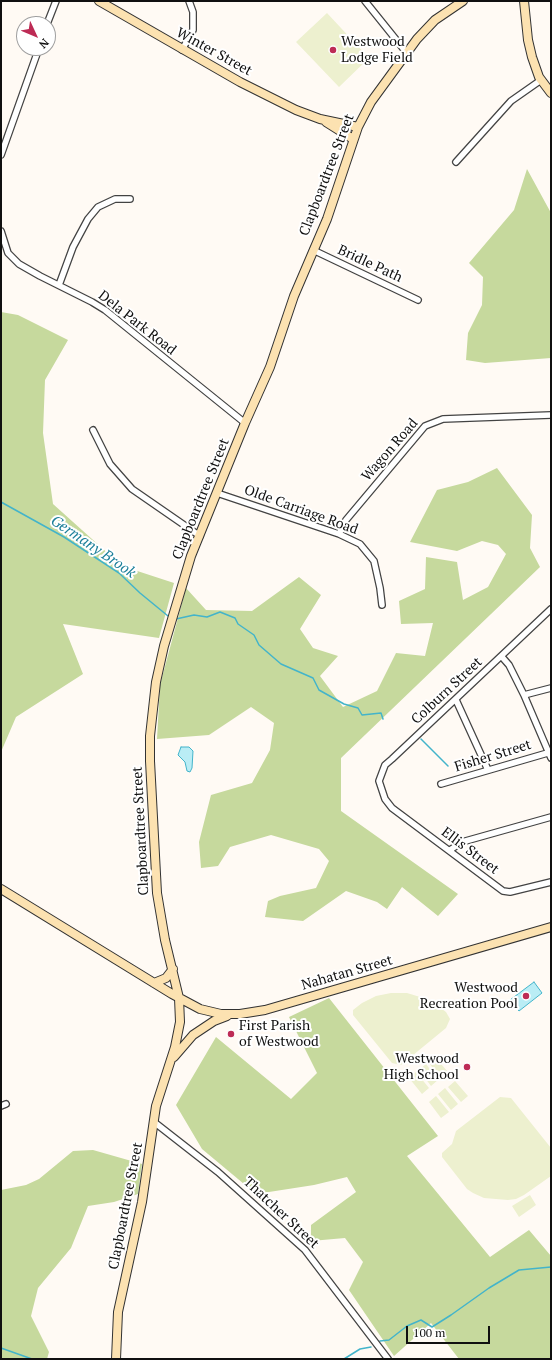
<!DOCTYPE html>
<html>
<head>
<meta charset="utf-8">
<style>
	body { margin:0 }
	#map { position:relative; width:552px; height:1360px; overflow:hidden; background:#fffaf4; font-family:"PT Serif",serif }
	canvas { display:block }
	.frame { position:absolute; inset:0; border:2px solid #101010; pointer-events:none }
	.north { position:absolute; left:16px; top:16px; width:40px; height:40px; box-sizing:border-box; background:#fff; border:1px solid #9f9f9f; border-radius:50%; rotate:134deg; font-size:11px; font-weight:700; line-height:16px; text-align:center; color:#101010 }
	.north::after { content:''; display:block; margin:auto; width:14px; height:18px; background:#bd2b55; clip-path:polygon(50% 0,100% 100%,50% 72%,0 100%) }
	.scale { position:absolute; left:406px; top:1326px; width:84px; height:18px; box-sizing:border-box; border:2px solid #101010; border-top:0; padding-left:5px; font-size:12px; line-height:14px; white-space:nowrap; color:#101010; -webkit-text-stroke:3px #fff; paint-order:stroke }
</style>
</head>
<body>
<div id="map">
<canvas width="552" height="1360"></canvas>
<div class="frame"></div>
<div class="north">N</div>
<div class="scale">100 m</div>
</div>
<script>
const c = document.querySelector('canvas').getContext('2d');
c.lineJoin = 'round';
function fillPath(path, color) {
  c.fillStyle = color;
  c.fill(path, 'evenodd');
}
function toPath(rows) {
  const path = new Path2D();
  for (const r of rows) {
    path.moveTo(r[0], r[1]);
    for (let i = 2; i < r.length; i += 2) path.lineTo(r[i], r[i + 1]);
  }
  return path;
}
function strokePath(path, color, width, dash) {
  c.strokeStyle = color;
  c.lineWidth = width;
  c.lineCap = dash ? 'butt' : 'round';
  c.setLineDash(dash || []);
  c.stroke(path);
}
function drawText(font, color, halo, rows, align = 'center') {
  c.font = font + ' "PT Serif",serif';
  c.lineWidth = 4;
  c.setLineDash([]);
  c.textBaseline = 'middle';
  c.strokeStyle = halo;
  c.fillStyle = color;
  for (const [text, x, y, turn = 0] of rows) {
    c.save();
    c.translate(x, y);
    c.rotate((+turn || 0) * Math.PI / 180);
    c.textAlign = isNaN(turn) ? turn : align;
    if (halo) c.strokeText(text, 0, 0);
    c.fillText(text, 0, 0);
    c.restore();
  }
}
fillPath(toPath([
	[527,169,551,213,551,358,485,363,466,360,468,333,482,305,483,277,469,263,514,210],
	[1,312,18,315,68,340,45,380,43,433,53,504,122,566,174,583,159,638,63,624,83,674,16,717,1,752],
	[497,468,532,515,530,548,540,567,341,758,341,811,458,894,438,916,402,887,387,909,377,902,346,891,303,921,265,917,268,901,280,896,316,888,329,861,319,849,271,835,230,847,218,866,201,868,199,842,211,795,252,783,270,750,274,723,251,707,209,735,157,739,160,685,186,588,206,610,252,611,299,577,321,595,300,629,313,648,338,656,320,676,343,707,377,691,396,653,425,656,433,623,401,624,399,601,425,589,426,557,457,562,463,600,488,587,506,554,498,545,482,541,457,551,410,542,437,490,468,482],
	[329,998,438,1136,407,1156,490,1257,529,1230,551,1256,551,1359,459,1359,431,1323,394,1356,349,1290,363,1262,345,1238,311,1241,311,1225,356,1192,347,1177,314,1185,256,1194,202,1149,176,1105,216,1037,291,1099,317,1073,289,1017],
	[93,1150,142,1164,138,1194,114,1202,88,1206,71,1248,38,1288,31,1316,49,1352,47,1359,1,1359,1,1190,26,1185,39,1179,73,1151]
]), '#c6d99d');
fillPath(toPath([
	[327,13,369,58,339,87,296,42],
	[391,993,407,993,430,1000,446,1012,450,1019,446,1028,401,1065,392,1063,353,1015,353,1010,362,1003,376,996],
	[435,1057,448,1072,441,1078,428,1062],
	[426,1064,438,1080,431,1086,419,1070],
	[416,1072,429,1088,422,1094,409,1078],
	[455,1081,468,1096,461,1102,448,1087],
	[445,1088,458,1104,451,1110,438,1094],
	[436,1096,449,1112,441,1118,429,1102],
	[500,1097,511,1098,551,1148,551,1176,524,1195,516,1199,508,1200,484,1198,473,1193,467,1189,442,1157,442,1153,452,1144,456,1131],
	[530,1195,536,1205,519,1217,512,1206]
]), '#edf0cf');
const water = toPath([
	[181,747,189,747,193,751,192,768,190,772,187,771,185,762,178,755,181,747],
	[534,982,542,993,519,1011,510,1000,534,982]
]);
fillPath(water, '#baedf5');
strokePath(water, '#43b4ca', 1);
strokePath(toPath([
	[1,502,64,537,119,573,140,593,168,616],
	[176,619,194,615,207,617,220,612,235,618,238,624,254,635,259,645,281,664,313,678,319,690,344,704,358,708,362,715,381,713,383,719],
	[421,739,448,766],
	[380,1341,389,1340,407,1326,421,1320,432,1327,451,1315,489,1288,519,1270,551,1267],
	[1,1348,32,1359],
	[344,1359,360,1349,371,1347]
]), '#43b4ca', 1.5);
const street = toPath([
	[365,1,406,52],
	[47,24,56,1],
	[182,50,193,30,193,12,189,1],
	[1,155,39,48],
	[456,162,511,101,541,80],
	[1,231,8,253,19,264,40,276,92,302,105,310,245,423],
	[313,250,418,300],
	[59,285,73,247,88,219,98,207,115,199,130,199],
	[93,430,110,464,132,489,200,536],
	[217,493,339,534,360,544,374,561,380,588,382,605],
	[339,534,346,520,425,426,443,419,551,415],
	[551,609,392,759,385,765,379,781,385,799,392,808,503,891,510,892,551,882],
	[502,657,509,665,524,695,551,758],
	[524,695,551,688],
	[456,700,488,770],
	[441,784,551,752],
	[450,850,462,842,551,817],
	[1,1106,6,1104],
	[154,1122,218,1172,305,1250,388,1359]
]);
const secondary = toPath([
	[99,1,240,82,296,110,320,119,358,127],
	[524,1,528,40,532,57,539,77,551,93],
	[326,122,353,139],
	[1,889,172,994,200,1009,221,1014,240,1014,265,1010,551,927],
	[154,983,166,978,173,969],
	[174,1057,193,1035,214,1021,227,1016],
	[116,1359,118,1312,142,1202,156,1106,175,1047,180,1022,179,998,165,940,157,893,150,761,150,736,156,682,164,646,191,556,245,423,270,367,294,296,327,219,358,127,371,102,417,39,435,20,463,1]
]);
strokePath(street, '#434343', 8);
strokePath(secondary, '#323232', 10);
strokePath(street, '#fff', 5.5);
strokePath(secondary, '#fce2b1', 8);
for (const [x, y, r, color] of [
	[333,50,4,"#bd2b55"],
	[526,996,4,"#bd2b55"],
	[231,1034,4,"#bd2b55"],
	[467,1067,4,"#bd2b55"]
]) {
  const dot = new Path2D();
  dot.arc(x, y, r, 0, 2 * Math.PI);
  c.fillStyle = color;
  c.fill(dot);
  strokePath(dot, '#fff', 1.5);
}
drawText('14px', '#101010', '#fff', [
	["Westwood",341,42],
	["Lodge Field",341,58],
	["Westwood",518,988,"right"],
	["Recreation Pool",518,1004,"right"],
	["First Parish",239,1026],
	["of Westwood",239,1042],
	["Westwood",459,1059,"right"],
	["High School",459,1075,"right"]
], 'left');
drawText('14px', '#101010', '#fff', [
	["Winter Street",214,52,29],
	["Clapboardtree Street",327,175,-69],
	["Bridle Path",370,264,25],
	["Dela Park Road",137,323,38],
	["Wagon Road",390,450,-49],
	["Clapboardtree Street",201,499,-68],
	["Olde Carriage Road",301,510,20],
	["Colburn Street",447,691,-43],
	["Fisher Street",493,756,-17],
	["Clapboardtree Street",141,831,-93],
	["Ellis Street",470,851,37],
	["Nahatan Street",347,973,-16],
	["Clapboardtree Street",126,1206,-79],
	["Thatcher Street",281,1213,43]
]);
drawText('italic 15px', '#1b7f99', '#fff', [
	["Germany Brook",93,547,34]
]);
</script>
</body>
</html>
